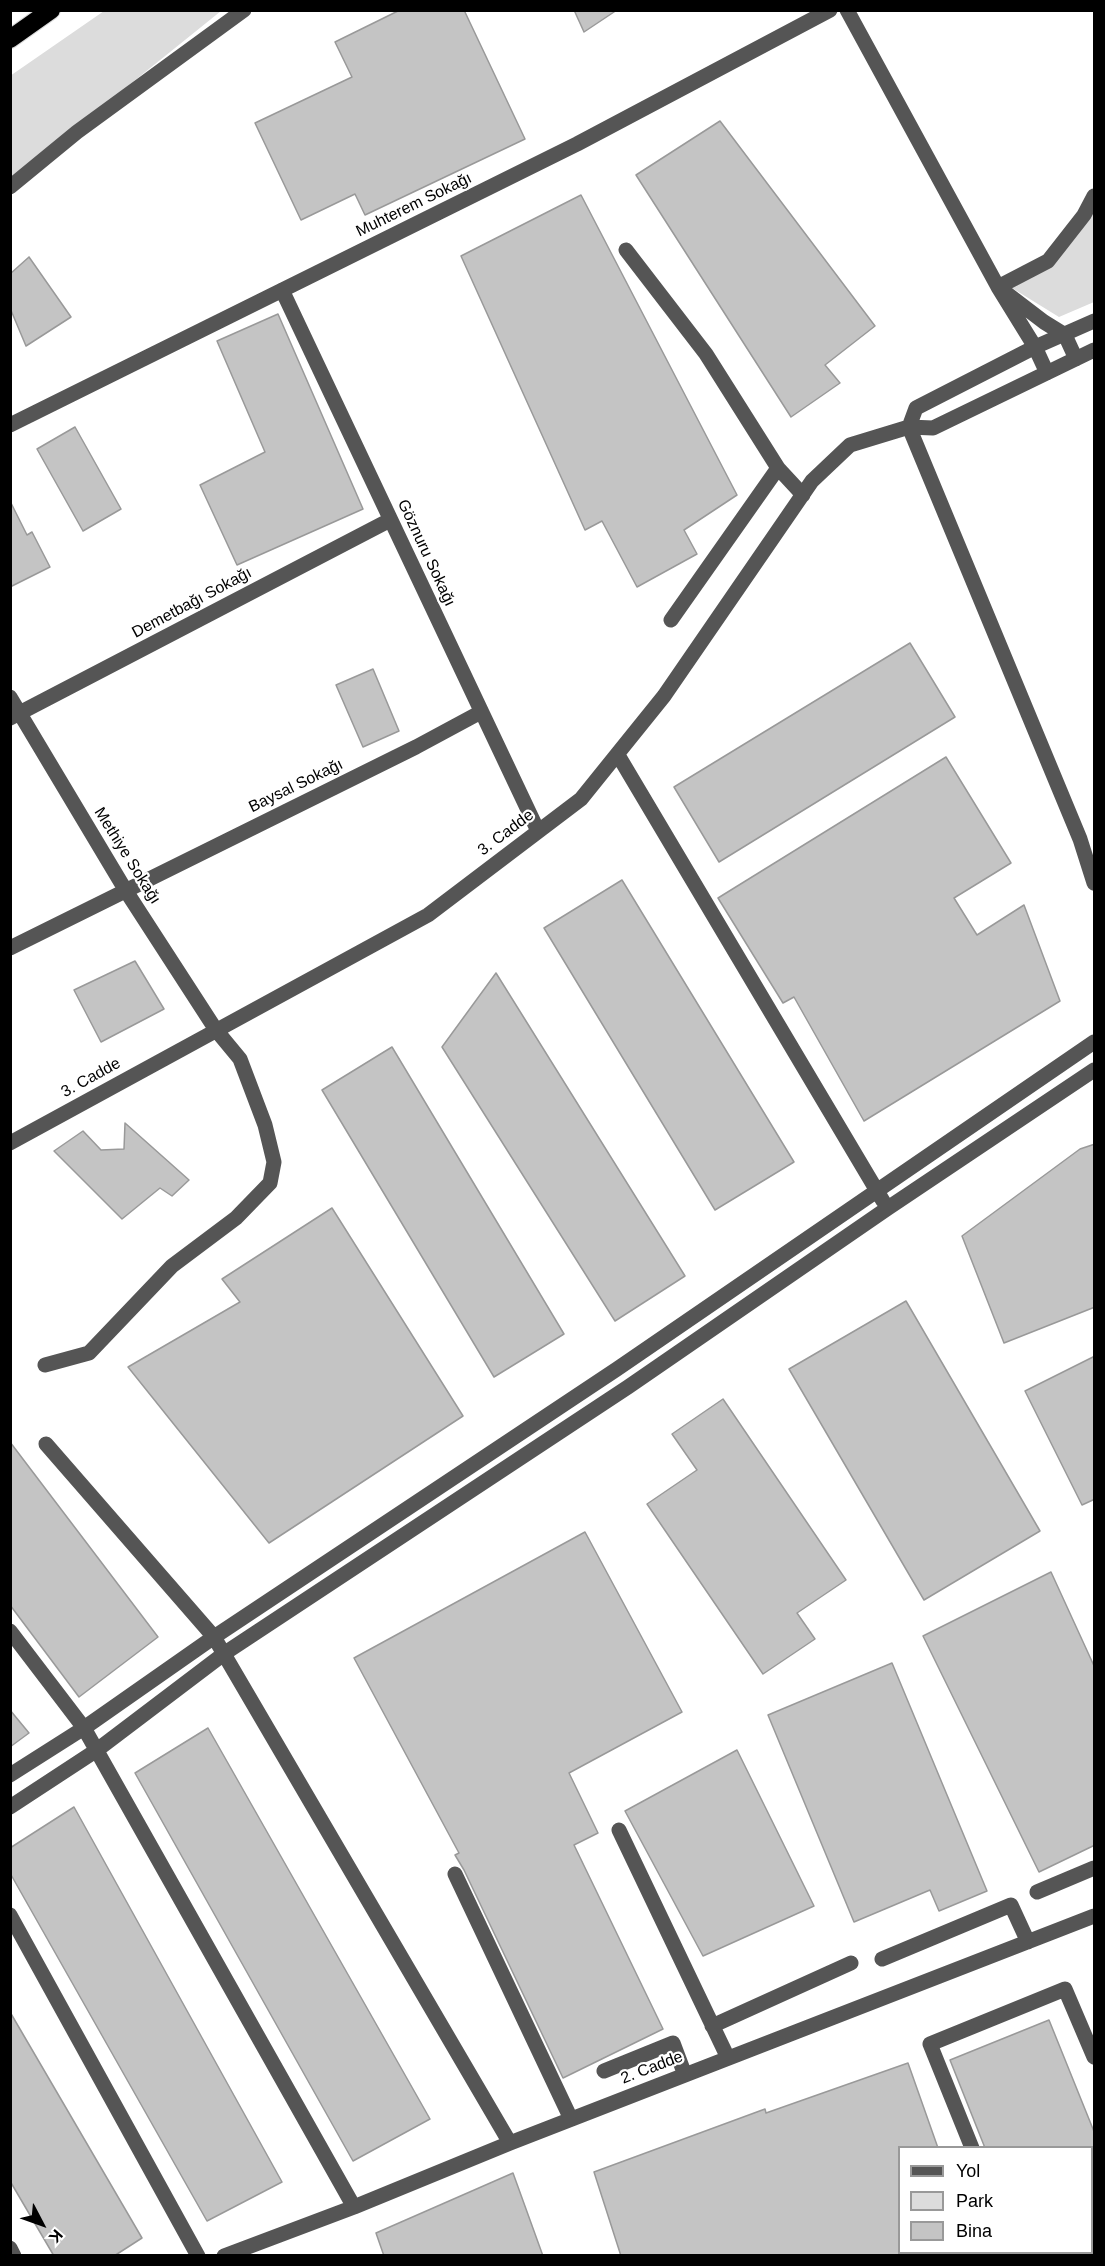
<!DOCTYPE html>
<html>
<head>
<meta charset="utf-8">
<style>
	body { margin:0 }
	#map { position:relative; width:1105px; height:2266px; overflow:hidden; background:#fff; font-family:Arial,sans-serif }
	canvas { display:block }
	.frame { position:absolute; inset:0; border:12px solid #000; pointer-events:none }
	.legend { position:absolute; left:898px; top:2146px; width:195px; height:108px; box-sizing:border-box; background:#fff; border:2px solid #999; margin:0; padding:8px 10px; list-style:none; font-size:18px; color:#000 }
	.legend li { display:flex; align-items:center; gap:12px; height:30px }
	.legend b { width:30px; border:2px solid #999 }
	.north { position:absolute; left:12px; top:2194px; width:60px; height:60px; -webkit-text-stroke:4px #fff; paint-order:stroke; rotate:131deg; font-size:16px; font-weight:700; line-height:24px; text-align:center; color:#000 }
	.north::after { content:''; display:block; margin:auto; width:21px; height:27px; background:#000; clip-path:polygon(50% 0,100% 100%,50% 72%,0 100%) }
</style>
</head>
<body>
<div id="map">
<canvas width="1105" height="2266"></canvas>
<div class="frame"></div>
<ul class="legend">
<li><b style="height:8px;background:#555"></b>Yol</li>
<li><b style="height:16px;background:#dcdcdc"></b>Park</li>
<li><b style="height:16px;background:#c4c4c4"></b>Bina</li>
</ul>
<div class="north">K</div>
</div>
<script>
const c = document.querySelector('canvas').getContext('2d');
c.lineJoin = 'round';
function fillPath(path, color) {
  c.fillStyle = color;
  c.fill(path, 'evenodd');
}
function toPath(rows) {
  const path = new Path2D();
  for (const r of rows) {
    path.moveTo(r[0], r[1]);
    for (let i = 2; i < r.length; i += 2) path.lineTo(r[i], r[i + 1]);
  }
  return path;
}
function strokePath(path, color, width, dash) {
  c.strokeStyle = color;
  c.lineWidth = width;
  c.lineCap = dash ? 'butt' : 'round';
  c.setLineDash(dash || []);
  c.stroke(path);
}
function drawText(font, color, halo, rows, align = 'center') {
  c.font = font + ' Arial,sans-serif';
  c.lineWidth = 4.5;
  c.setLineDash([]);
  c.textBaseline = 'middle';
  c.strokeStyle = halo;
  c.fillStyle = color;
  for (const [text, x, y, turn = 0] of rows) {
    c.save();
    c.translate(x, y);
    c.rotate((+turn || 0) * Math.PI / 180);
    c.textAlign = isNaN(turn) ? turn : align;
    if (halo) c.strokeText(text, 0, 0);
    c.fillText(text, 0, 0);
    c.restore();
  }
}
fillPath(toPath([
	[104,11,221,11,11,180,10,76],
	[1094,204,1094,302,1059,317,1012,288,1054,264]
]), '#dcdcdc');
const building = toPath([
	[400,10,464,10,525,139,365,215,355,194,301,220,255,123,352,77,335,42,400,10],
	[574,10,617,10,584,32,574,10],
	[720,121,875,326,825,365,840,383,791,417,636,175,720,121],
	[581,195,737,495,684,530,697,554,637,587,602,521,585,530,461,256,581,195],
	[29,257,71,317,26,346,10,308,10,274,29,257],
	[278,314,363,509,237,565,200,485,265,452,217,341,278,314],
	[75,427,121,509,83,531,37,449,75,427],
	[10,501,27,535,32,532,50,567,10,587,10,501],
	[910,643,955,717,719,862,674,787,910,643],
	[373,669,399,731,363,747,336,685,373,669],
	[946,757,1011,863,954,898,977,935,1024,905,1060,1001,864,1121,794,997,783,1003,718,898,946,757],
	[622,880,794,1162,715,1210,544,928,622,880],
	[135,961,164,1009,101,1042,74,990,135,961],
	[496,973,685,1276,615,1321,442,1047,496,973],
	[392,1047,564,1334,494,1377,322,1090,392,1047],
	[125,1123,189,1180,172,1196,160,1188,122,1219,54,1151,83,1131,101,1150,124,1149,125,1123],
	[1095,1144,1095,1307,1004,1343,962,1236,1080,1149,1095,1144],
	[332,1208,463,1416,269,1543,128,1367,240,1302,222,1279,332,1208],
	[906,1301,1040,1531,924,1600,789,1369,906,1301],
	[1095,1356,1095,1499,1082,1505,1025,1391,1095,1356],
	[723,1399,846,1580,797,1613,815,1639,763,1674,647,1504,697,1470,672,1434,723,1399],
	[10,1442,158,1637,79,1697,10,1605,10,1442],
	[585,1532,682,1712,569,1773,598,1833,574,1845,663,2029,563,2078,464,1870,455,1855,459,1853,354,1658,585,1532],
	[1051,1572,1095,1668,1095,1845,1039,1872,923,1636,1051,1572],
	[892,1663,987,1891,939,1911,930,1890,854,1922,768,1715,892,1663],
	[10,1710,29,1733,10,1747,10,1710],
	[208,1728,430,2119,353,2161,135,1773,208,1728],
	[737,1750,814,1906,703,1956,625,1811,737,1750],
	[74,1807,282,2182,207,2221,10,1873,10,1848,74,1807],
	[10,2012,142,2238,114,2256,54,2256,10,2181,10,2012],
	[1049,2020,1095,2134,1095,2148,985,2148,950,2060,1049,2020],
	[908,2063,938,2148,900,2148,900,2256,621,2256,594,2172,765,2109,766,2113,908,2063],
	[513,2173,543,2256,384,2256,376,2233,513,2173]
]);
fillPath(building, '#c4c4c4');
strokePath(building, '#999', 1.5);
const highway = toPath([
	[10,39,51,10]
]);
strokePath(highway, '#dbdbdb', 20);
strokePath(toPath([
	[847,10,998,287,1035,347,1047,373],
	[10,187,77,132,244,10],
	[626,250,706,354,778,468,803,495],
	[998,287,1048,261,1084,215,1094,196],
	[282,290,538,831],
	[1006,293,1044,322,1065,335,1076,359],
	[1094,321,1035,347,916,408,909,427,1080,839,1094,883],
	[10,425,577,144,830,10],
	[671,620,778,468],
	[10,697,126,891,216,1030,240,1059,265,1125,274,1162,270,1183,236,1218,172,1266,89,1353,45,1365],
	[10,718,390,520],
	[618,755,883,1201],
	[10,948,416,747,481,712],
	[10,1143,428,915,581,799,664,696,812,481,850,445,909,427,933,428,1094,350],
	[46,1444,214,1637,510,2143],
	[10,1631,84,1728,354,2207],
	[10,1775,84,1728,214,1637,617,1369,1094,1042],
	[10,1807,97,1750,225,1653,628,1387,888,1208,1094,1070],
	[619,1830,728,2058],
	[455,1874,571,2119],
	[1037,1892,1094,1868],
	[10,1915,198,2256],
	[882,1959,1011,1905,1028,1942],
	[712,2026,851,1963],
	[604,2071,673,2043,685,2075],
	[972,2148,930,2044,1065,1989,1094,2057],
	[10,2248,14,2256],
	[1016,2252,1017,2256],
	[224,2256,354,2207,510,2143,1094,1916]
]), '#555', 15);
strokePath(highway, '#000', 18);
drawText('16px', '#000', '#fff', [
	["Muhterem Sokağı",414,205,-26],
	["Göznuru Sokağı",426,553,65],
	["Demetbağı Sokağı",192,603,-28],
	["Baysal Sokağı",296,786,-26],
	["3. Cadde",506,833,-37],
	["Methiye Sokağı",127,856,58],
	["3. Cadde",91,1078,-29],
	["2. Cadde",652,2068,-21]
]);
</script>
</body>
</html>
